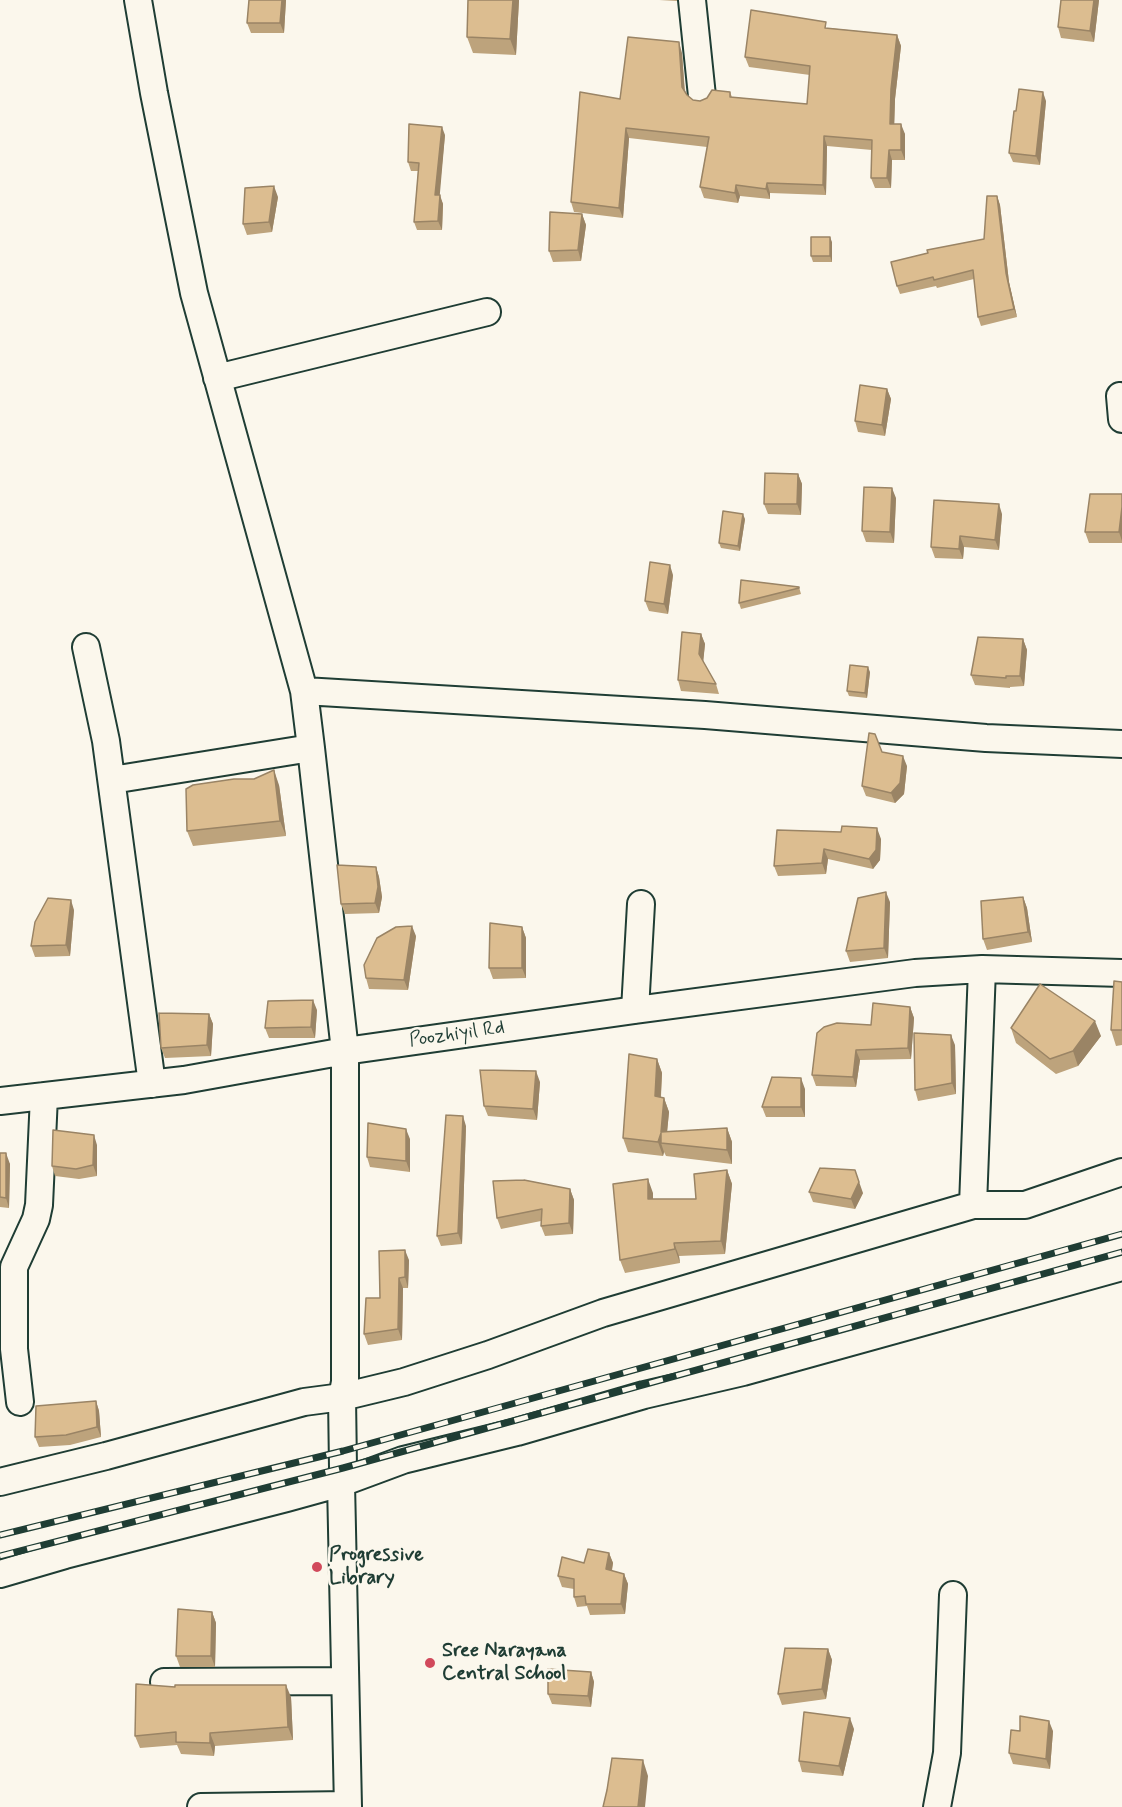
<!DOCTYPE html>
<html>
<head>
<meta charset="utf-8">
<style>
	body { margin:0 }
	canvas { display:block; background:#fbf7ec }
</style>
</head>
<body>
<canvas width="1122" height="1807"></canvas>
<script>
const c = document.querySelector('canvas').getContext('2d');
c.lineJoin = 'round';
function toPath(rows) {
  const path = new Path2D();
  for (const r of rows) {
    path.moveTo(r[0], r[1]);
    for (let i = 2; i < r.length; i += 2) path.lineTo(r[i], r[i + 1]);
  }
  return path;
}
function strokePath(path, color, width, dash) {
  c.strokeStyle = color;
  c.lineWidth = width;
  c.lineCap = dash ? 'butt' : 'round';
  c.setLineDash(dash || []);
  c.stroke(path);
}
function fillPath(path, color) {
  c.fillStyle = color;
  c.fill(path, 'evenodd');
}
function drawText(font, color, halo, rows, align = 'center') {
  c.font = font + ' Mynerve,sans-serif';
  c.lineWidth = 5;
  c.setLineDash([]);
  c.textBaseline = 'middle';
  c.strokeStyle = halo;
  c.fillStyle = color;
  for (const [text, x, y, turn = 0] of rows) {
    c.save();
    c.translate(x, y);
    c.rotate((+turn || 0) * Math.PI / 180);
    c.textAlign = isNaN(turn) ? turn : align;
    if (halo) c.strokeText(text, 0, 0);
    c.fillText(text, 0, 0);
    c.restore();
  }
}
const street = toPath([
	[138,0,154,93,194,293,304,691,311,748,345,1051,345,1382,342,1397,343,1468,341,1483,348,1807],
	[692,0,702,96],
	[217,378,487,312],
	[1120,396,1122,419],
	[86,647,106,741,152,1084],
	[304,691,705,715,986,738,1122,744],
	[112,780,311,748],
	[982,969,1122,973],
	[635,1010,641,904],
	[0,1101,184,1080,345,1051,635,1010,915,973,982,969,973,1205],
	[20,1402,14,1349,14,1267,36,1219,39,1205,44,1096],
	[0,1482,106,1456,304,1402,342,1397,404,1382,488,1355,603,1313,973,1205,1025,1205,1122,1172],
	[0,1574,65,1555,287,1498,341,1483,403,1460,517,1432,644,1395,743,1372,1122,1267],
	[164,1682,345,1681],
	[201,1807,348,1805],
	[937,1807,947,1753,953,1595]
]);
strokePath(street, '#1f3d34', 30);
strokePath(street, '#fbf7ec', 26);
const rail = toPath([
	[0,1535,343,1451,1122,1234],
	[0,1556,343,1468,1122,1252]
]);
strokePath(rail, '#1f3d34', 7);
strokePath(rail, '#fbf7ec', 4.5, [14]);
fillPath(toPath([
	[249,0,286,0,284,33,251,33,247,23],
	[468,0,519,0,516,55,473,53,467,37],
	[659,0,677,0,677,1],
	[1061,0,1099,0,1094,42,1061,38,1058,27],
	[829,28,897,35,901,46,895,99,894,124,905,134,905,160,892,160,891,188,875,188,871,178,872,150,827,146,826,195,770,193,770,199,740,196,738,203,704,198,700,187,707,147,629,138,623,218,574,212,571,202,620,99,682,53,685,92,687,95,693,100,700,101,730,92,732,97,807,104,810,75,749,67,745,57],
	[1046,101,1040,165,1013,162,1009,153,1016,111],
	[445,135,439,195,443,204,442,230,417,230,414,222,418,171,411,171,408,162],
	[997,196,1000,205,1009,282,1017,317,981,326,978,317,974,279,937,288,936,286,900,294,897,286,984,239],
	[278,197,272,232,247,235,243,224],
	[582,214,586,225,581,261,553,262,549,251],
	[832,242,832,262,813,262,811,256],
	[887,389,891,399,885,436,858,432,855,421],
	[798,474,802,484,801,515,768,514,764,504],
	[1122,494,1122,543,1089,543,1085,532],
	[896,498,894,543,866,542,862,531],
	[1002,514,999,550,964,547,963,559,935,558,931,547],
	[745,519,740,551,721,548,719,543],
	[673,575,668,614,649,611,645,601],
	[799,587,801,594,741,609,739,603],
	[701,634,705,644,703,661,716,684,719,694,681,691,678,680],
	[1023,639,1027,650,1024,686,1010,687,1010,688,975,685,971,675],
	[870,672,867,698,849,696,847,691],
	[907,766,904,794,895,803,866,796,862,786],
	[279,785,286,836,193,846,187,831],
	[777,830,881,839,880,860,873,869,828,859,826,874,778,876,774,866],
	[376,867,379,877,382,897,379,913,345,914,341,904],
	[1023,897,1027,908,1032,942,987,950,983,939],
	[890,902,888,958,850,962,846,951],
	[74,910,70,956,35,957,31,946],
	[522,927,526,938,526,978,493,979,489,968],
	[416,936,408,990,369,989,366,978],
	[1122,982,1122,1045,1116,1046,1111,1030],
	[910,1007,914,1018,911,1059,860,1060,856,1087,816,1086,812,1075,871,1025],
	[317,1010,315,1038,269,1038,265,1028],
	[209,1014,213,1024,211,1056,165,1058,161,1048],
	[1011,1028,1101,1036,1078,1066,1056,1074,1016,1043],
	[955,1045,956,1094,918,1101,915,1090],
	[657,1059,662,1073,661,1097,664,1098,669,1112,667,1132,727,1128,732,1142,732,1164,666,1156,664,1152,663,1156,628,1152,623,1138],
	[540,1082,537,1120,488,1116,484,1106],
	[805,1089,805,1117,766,1117,762,1107],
	[466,1126,462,1244,441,1246,437,1236],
	[410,1139,410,1172,370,1167,367,1157],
	[97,1145,97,1176,79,1179,55,1176,52,1166],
	[0,1153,10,1164,9,1208,0,1207],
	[727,1170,732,1184,725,1254,679,1256,680,1263,625,1273,620,1260,653,1193,653,1199,696,1199],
	[570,1189,574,1200,573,1234,545,1236,541,1226,541,1221,501,1229,497,1218],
	[809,1192,863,1193,855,1209,813,1202],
	[409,1260,408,1288,403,1288,402,1340,368,1345,364,1334,380,1298],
	[96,1401,99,1411,101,1437,70,1445,39,1447,35,1437],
	[609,1553,613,1563,612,1571,624,1574,628,1584,625,1614,590,1615,587,1606,577,1607,574,1597,574,1589,562,1587,558,1576,584,1563],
	[212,1612,216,1623,215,1667,180,1667,176,1656],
	[828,1649,832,1660,826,1699,782,1705,778,1694],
	[591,1672,594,1682,591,1707,552,1704,548,1694],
	[291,1697,293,1740,215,1746,214,1756,181,1754,177,1745,140,1748,135,1736],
	[854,1729,843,1776,802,1772,799,1761],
	[1020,1731,1053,1731,1050,1769,1013,1764,1009,1753]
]), '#bda37c');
fillPath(toPath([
	[282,0,286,0,284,33,280,23],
	[513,0,519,0,516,55,510,39],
	[1094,0,1099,0,1094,42,1090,31],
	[897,35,901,46,895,99,894,135,890,124,891,89],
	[679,42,682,53,685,97,682,87],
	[1043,92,1046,101,1040,165,1036,156],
	[901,124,905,134,905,160,901,150],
	[442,127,445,135,439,204,435,195],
	[626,128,629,138,623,218,619,208],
	[824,136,827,146,826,195,823,185],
	[889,150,892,160,891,188,887,178],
	[767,183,770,193,770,199,766,189],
	[736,185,740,196,738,203,735,193],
	[274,186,278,197,272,232,269,222],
	[440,195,443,204,442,230,438,221],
	[997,196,1000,205,1009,282,1017,317,1014,309,1006,273],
	[582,214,586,225,581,261,578,250],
	[830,237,832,242,832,262,830,256],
	[887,389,891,399,885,436,882,425],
	[798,474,802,484,801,515,797,504],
	[892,488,896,498,894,543,890,532],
	[999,504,1002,514,999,550,995,540],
	[1122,507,1122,541,1119,532],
	[743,514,745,519,740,551,738,546],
	[960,536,964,547,963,559,959,549],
	[670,565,673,575,668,614,664,604],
	[701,634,705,644,703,664,699,654],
	[1023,639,1027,650,1024,686,1020,676],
	[868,667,870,672,867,698,865,693],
	[903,756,907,766,904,794,895,803,891,793],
	[274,770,279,785,286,836,280,821],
	[877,828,881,839,880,860,873,869,869,859],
	[824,849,828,859,826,874,822,863],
	[376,867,379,877,382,897,379,913,375,903],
	[886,892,890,902,888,958,884,948],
	[1023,897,1027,908,1032,942,1028,932],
	[71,900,74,910,70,956,66,945],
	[412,926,416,936,408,990,404,980],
	[522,927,526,938,526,978,522,968],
	[313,1000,317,1010,315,1038,311,1027],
	[910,1007,914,1018,911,1059,908,1048],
	[209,1014,213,1024,211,1056,207,1045],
	[1095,1021,1101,1036,1078,1066,1073,1051],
	[951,1035,955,1045,956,1094,952,1083],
	[856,1050,860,1060,856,1087,853,1077],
	[657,1059,662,1073,660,1110,655,1096],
	[536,1071,540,1082,537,1120,533,1109],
	[801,1078,805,1089,805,1117,801,1107],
	[664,1098,669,1112,666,1143,661,1132],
	[463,1116,466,1126,462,1244,458,1233],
	[727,1128,732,1142,732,1164,727,1150],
	[406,1129,410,1139,410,1172,406,1161],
	[661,1133,661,1143,664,1152,663,1156,658,1142],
	[94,1135,97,1145,97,1176,93,1165],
	[6,1153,10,1164,9,1208,6,1198],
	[727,1170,732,1184,725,1254,721,1241],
	[855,1170,863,1193,855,1209,851,1199],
	[648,1179,653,1193,653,1213,648,1199],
	[570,1189,574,1200,573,1234,569,1223],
	[674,1243,679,1256,680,1263,675,1249],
	[405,1250,409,1260,408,1288,405,1277],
	[399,1278,403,1288,402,1340,398,1329],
	[96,1401,99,1411,101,1437,97,1427],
	[609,1553,613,1563,610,1579,606,1569],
	[624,1574,628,1584,625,1614,621,1604],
	[212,1612,216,1623,215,1667,211,1656],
	[828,1649,832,1660,826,1699,822,1689],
	[591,1672,594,1682,591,1707,588,1696],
	[286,1685,291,1697,293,1740,288,1727],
	[850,1718,854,1729,843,1776,839,1766],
	[1049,1721,1053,1731,1050,1769,1046,1759],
	[210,1733,215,1746,214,1756,210,1743],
	[643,1760,648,1776,645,1807,638,1807]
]), '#9a8465');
const building = toPath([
	[249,0,282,0,280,23,247,23,249,0],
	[468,0,513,0,510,39,467,37,468,0],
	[1061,0,1094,0,1090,31,1058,27,1061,0],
	[751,10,826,22,825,28,897,35,891,89,890,124,901,124,901,150,889,150,887,178,871,178,872,140,824,136,823,185,767,183,766,189,736,185,735,193,700,187,709,137,626,128,619,208,571,202,580,92,620,99,628,37,679,42,682,87,687,95,693,100,700,101,707,98,712,90,730,92,730,97,807,104,810,66,745,57,751,10],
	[1019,89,1043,92,1036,156,1009,153,1014,111,1016,111,1019,89],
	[409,124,442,127,435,195,440,195,438,221,414,222,419,163,408,162,409,124],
	[274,186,269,222,243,224,245,188,274,186],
	[987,196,997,196,1006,273,1014,309,978,317,973,270,934,280,933,277,897,286,891,262,928,253,927,250,984,239,987,196],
	[550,212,582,214,578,250,549,251,550,212],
	[811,237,830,237,830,256,811,256,811,237],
	[860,385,887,389,882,425,855,421,860,385],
	[765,473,798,474,797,504,764,504,765,473],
	[864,487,892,488,890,532,862,531,864,487],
	[1090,494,1122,494,1122,507,1119,532,1085,532,1090,494],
	[934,500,999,504,995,540,960,536,959,549,931,547,934,500],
	[723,511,743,514,738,546,719,543,723,511],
	[650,562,670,565,664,604,645,601,650,562],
	[741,580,799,587,799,588,739,603,741,580],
	[682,632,701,634,699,654,716,684,678,680,682,632],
	[978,637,1023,639,1020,676,1006,676,1006,678,971,675,978,637],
	[850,665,868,667,865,693,847,691,850,665],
	[869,733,875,734,882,752,903,756,900,783,891,793,862,786,869,733],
	[274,770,280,821,187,831,186,789,193,785,234,779,254,779,274,770],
	[842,826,877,828,876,850,869,859,824,849,822,863,774,866,777,830,841,832,842,826],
	[337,865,376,867,378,887,375,903,341,904,337,865],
	[886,892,884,948,846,951,858,898,886,892],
	[1023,897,1028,932,983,939,981,901,1023,897],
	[48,898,71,900,66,945,31,946,35,922,48,898],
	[490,923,522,927,522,968,489,968,490,923],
	[412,926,404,980,366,978,364,965,377,938,396,927,412,926],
	[1114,981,1122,982,1122,1030,1111,1030,1114,981],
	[1040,984,1095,1021,1073,1051,1050,1059,1011,1028,1040,984],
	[313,1000,311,1027,265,1028,268,1001,313,1000],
	[873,1003,910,1007,908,1048,856,1050,853,1077,812,1075,817,1033,824,1027,837,1023,871,1025,873,1003],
	[159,1013,209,1014,207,1045,161,1048,159,1013],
	[914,1033,951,1035,952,1083,915,1090,914,1033],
	[629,1054,657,1059,655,1096,664,1098,661,1132,727,1128,727,1150,661,1143,661,1133,658,1142,623,1138,629,1054],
	[480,1070,536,1071,533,1109,484,1106,480,1070],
	[772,1077,801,1078,801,1107,762,1107,772,1077],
	[446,1115,463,1116,458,1233,437,1236,446,1115],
	[368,1123,406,1129,406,1161,367,1157,368,1123],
	[53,1130,94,1135,93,1165,76,1169,52,1166,53,1130],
	[0,1153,6,1153,6,1198,0,1197,0,1153],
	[820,1168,855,1170,859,1182,851,1199,809,1192,820,1168],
	[727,1170,721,1241,674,1243,675,1249,620,1260,613,1184,648,1179,648,1199,696,1199,694,1174,727,1170],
	[524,1180,570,1189,569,1223,541,1226,542,1209,497,1218,493,1181,524,1180],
	[405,1250,405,1277,399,1278,398,1329,364,1334,366,1298,380,1298,379,1251,405,1250],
	[96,1401,97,1427,66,1435,35,1437,36,1406,96,1401],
	[588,1549,609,1553,606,1569,624,1574,621,1604,586,1604,585,1596,574,1597,574,1579,558,1576,562,1557,584,1563,588,1549],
	[178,1609,212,1612,211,1656,176,1656,178,1609],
	[785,1648,828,1649,822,1689,778,1694,785,1648],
	[548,1669,591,1672,588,1696,548,1694,548,1669],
	[136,1684,175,1687,175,1685,286,1685,288,1727,210,1733,210,1743,176,1742,176,1732,135,1736,136,1684],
	[804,1712,850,1718,839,1766,799,1761,804,1712],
	[1020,1716,1049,1721,1046,1759,1009,1753,1011,1730,1020,1731,1020,1716],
	[612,1758,643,1760,638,1807,603,1807,607,1790,612,1758]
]);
fillPath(building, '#dcbd90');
strokePath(building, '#9a8465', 1.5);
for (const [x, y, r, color] of [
	[317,1567,6,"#d1495b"],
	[430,1663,6,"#d1495b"]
]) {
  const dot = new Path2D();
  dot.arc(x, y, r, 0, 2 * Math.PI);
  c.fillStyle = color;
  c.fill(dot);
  strokePath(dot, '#fbf7ec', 2);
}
drawText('20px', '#1f3d34', '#fbf7ec', [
	["Poozhiyil Rd",457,1035,-8]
]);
drawText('bold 20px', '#1f3d34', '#fbf7ec', [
	["Progressive",329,1556],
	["Library",329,1579],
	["Sree Narayana",442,1652],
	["Central School",442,1675]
], 'left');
</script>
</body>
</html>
